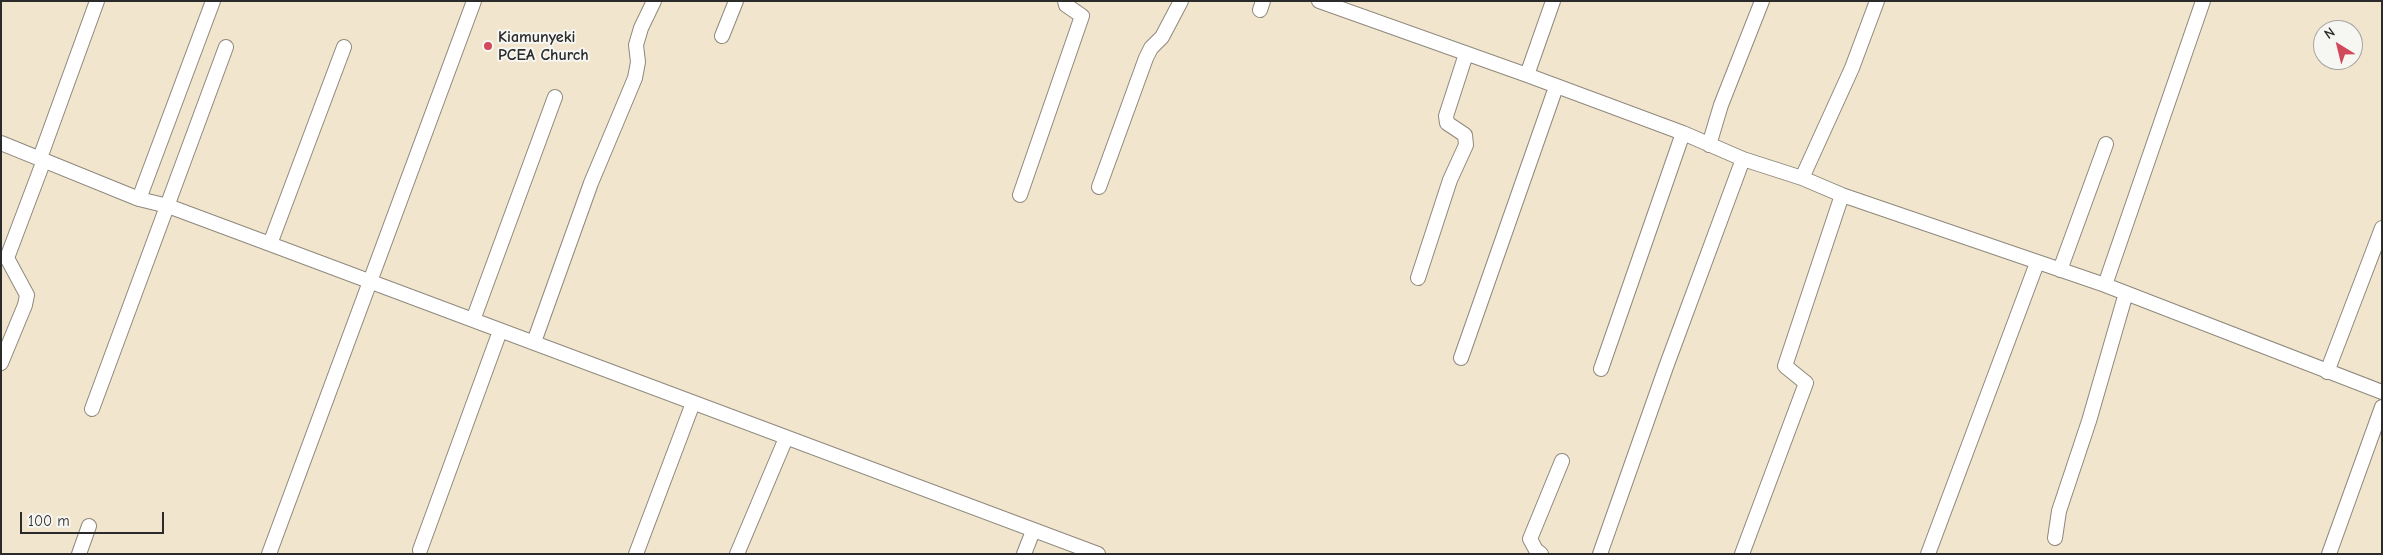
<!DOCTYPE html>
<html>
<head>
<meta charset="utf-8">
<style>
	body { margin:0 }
	#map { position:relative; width:2383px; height:555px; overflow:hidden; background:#f2e5ce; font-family:"Comic Neue",sans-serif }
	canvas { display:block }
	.frame { position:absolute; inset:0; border:2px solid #2b2b2b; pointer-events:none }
	.north { position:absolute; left:2313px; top:20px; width:50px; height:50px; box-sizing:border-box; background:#f6f6f2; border:1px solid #a5a5a2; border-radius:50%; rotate:324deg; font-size:14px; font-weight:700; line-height:20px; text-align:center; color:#2b2b2b }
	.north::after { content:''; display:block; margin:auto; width:18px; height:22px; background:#d1495b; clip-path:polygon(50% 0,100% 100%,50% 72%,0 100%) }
	.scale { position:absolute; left:20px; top:512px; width:144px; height:22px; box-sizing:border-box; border:2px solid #2b2b2b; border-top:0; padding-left:6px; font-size:15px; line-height:18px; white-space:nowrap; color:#2b2b2b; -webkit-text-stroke:4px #f6f6f2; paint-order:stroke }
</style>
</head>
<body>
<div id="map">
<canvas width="2383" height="555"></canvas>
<div class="frame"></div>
<div class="north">N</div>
<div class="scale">100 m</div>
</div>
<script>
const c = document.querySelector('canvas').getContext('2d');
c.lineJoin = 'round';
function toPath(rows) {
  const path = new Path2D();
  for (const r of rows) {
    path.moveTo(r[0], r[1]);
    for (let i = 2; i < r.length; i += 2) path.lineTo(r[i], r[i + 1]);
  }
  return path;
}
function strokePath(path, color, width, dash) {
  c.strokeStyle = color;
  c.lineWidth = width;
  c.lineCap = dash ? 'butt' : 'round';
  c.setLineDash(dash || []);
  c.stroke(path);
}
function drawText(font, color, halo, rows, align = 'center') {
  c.font = font + ' "Comic Neue",sans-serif';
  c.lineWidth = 4;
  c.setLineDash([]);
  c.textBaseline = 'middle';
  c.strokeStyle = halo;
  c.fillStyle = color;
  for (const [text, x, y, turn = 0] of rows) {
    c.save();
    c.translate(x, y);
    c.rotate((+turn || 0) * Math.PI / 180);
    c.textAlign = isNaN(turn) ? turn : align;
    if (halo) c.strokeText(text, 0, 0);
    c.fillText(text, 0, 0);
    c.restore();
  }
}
const minor = toPath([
	[1319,1,1527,75,1683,133,1743,159,1802,178,1842,195,2105,285,2382,392],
	[1260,10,1263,1],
	[722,36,736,1],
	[1527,75,1553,1],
	[1,143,139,199,168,206,270,244,1098,554],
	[1709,145,1721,105,1762,1],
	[40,158,97,1],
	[1802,178,1852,68,1877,1],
	[1099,187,1146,58,1151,48,1162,37,1181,1],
	[1020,195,1082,16,1066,5,1065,1],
	[139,199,213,1],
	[270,244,344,47],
	[2060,270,2106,144],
	[1418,278,1450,180,1466,145,1465,135,1447,123,1446,116,1466,54],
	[2105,285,2203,1],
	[473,320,555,97],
	[534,342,591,183,635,78,638,62,636,45,641,28,654,1],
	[1461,358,1556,87],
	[1,363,25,305,27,295,7,258,44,160],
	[1601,369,1683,133],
	[2327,372,2382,228],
	[92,409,226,47],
	[2055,538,2059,511,2089,421,2126,293],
	[420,550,500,331],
	[79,554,89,526],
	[269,554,474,1],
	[636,554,693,403],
	[737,554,786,438],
	[1024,554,1033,531],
	[1541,554,1536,550,1530,539,1562,461],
	[1600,554,1666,367,1743,159],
	[1742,554,1806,383,1785,366,1842,195],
	[1928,554,2037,263],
	[2329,554,2382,407]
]);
strokePath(minor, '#8e887c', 16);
strokePath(minor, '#fff', 14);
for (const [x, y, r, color] of [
	[488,46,5,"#d1495b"]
]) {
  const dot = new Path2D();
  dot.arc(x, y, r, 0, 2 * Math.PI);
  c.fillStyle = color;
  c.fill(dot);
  strokePath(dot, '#f6f6f2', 2);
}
drawText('bold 16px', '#2b2b2b', '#f6f6f2', [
	["Kiamunyeki",498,37],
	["PCEA Church",498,55]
], 'left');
</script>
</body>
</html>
